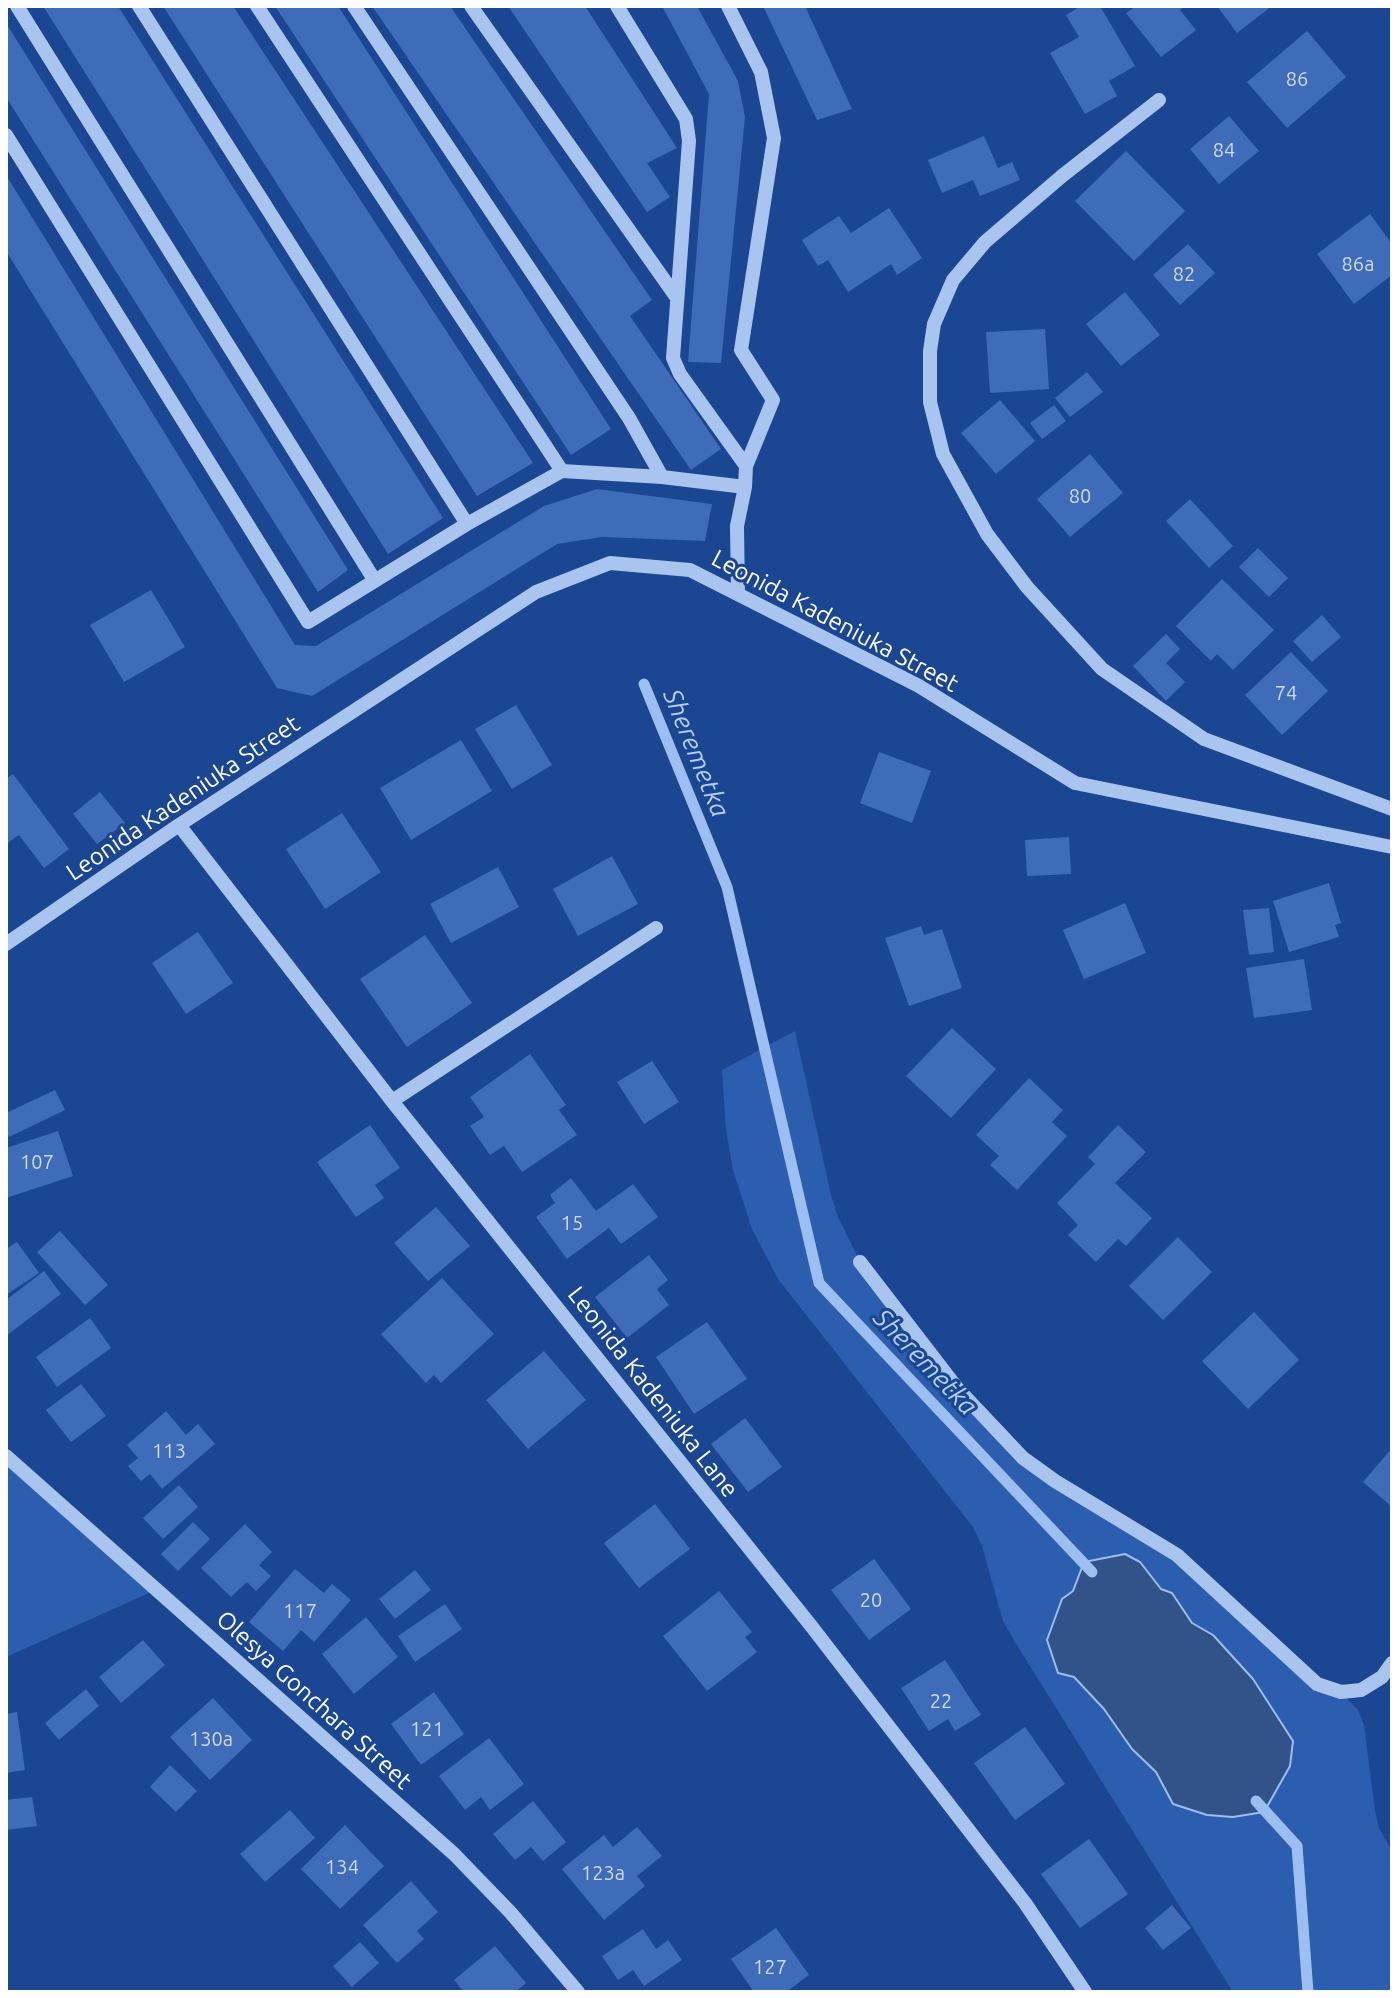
<!DOCTYPE html>
<html>
<head>
<meta charset="utf-8">
<style>
	body { margin:0 }
	#map { position:relative; width:1398px; height:1998px; overflow:hidden; background:#1a4692; font-family:Ubuntu,sans-serif }
	canvas { display:block }
	.frame { position:absolute; inset:0; border:8px solid #fff; pointer-events:none }
</style>
</head>
<body>
<div id="map">
<canvas width="1398" height="1998"></canvas>
<div class="frame"></div>
</div>
<script>
const c = document.querySelector('canvas').getContext('2d');
c.lineJoin = 'round';
function fillPath(path, color) {
  c.fillStyle = color;
  c.fill(path, 'evenodd');
}
function toPath(rows) {
  const path = new Path2D();
  for (const r of rows) {
    path.moveTo(r[0], r[1]);
    for (let i = 2; i < r.length; i += 2) path.lineTo(r[i], r[i + 1]);
  }
  return path;
}
function strokePath(path, color, width, dash) {
  c.strokeStyle = color;
  c.lineWidth = width;
  c.lineCap = dash ? 'butt' : 'round';
  c.setLineDash(dash || []);
  c.stroke(path);
}
function drawText(font, color, halo, rows, align = 'center') {
  c.font = font + ' Ubuntu,sans-serif';
  c.lineWidth = 6;
  c.setLineDash([]);
  c.textBaseline = 'middle';
  c.strokeStyle = halo;
  c.fillStyle = color;
  for (const [text, x, y, turn = 0] of rows) {
    c.save();
    c.translate(x, y);
    c.rotate((+turn || 0) * Math.PI / 180);
    c.textAlign = isNaN(turn) ? turn : align;
    if (halo) c.strokeText(text, 0, 0);
    c.fillText(text, 0, 0);
    c.restore();
  }
}
fillPath(toPath([
	[795,1031,831,1195,838,1217,860,1262,1023,1458,1155,1540,1317,1684,1341,1692,1358,1710,1364,1725,1375,1811,1379,1828,1392,1851,1392,1992,1233,1992,1015,1642,1003,1621,982,1546,973,1527,778,1279,752,1229,733,1170,726,1130,722,1070],
	[6,1456,158,1589,6,1657]
]), '#2c5eb0');
const water = toPath([
	[1125,1554,1140,1562,1161,1589,1172,1593,1192,1623,1213,1635,1253,1679,1293,1741,1290,1766,1264,1812,1233,1817,1207,1815,1173,1804,1156,1772,1132,1749,1104,1709,1074,1677,1058,1673,1047,1640,1062,1599,1073,1591,1084,1562,1125,1554]
]);
fillPath(water, '#32528a');
strokePath(water, '#9cbef1', 2);
strokePath(toPath([
	[644,684,727,887,819,1283,1092,1572],
	[1256,1801,1297,1846,1308,1992]
]), '#9cbef1', 11);
fillPath(toPath([
	[43,6,118,6,443,518,388,554],
	[163,6,233,6,533,463,477,496],
	[275,6,338,6,611,429,571,455],
	[372,6,450,6,652,300,630,316,721,449,691,470],
	[508,6,585,6,677,148,647,163,670,197,647,212],
	[662,6,697,6,738,81,745,117,721,363,688,362,709,94],
	[763,6,805,6,852,109,817,120],
	[1081,6,1100,6,1135,66,1109,81,1117,96,1085,114,1050,53,1079,37,1066,15],
	[1136,6,1186,6,1180,10,1196,30,1161,57,1126,13],
	[1217,6,1272,6,1237,33],
	[6,23,348,570,318,592,6,97],
	[1307,31,1346,77,1287,128,1247,82],
	[1229,116,1259,151,1219,184,1190,149],
	[984,136,998,168,1012,162,1020,180,980,196,973,180,942,193,928,160],
	[1126,151,1185,211,1134,261,1075,201],
	[6,175,295,645,316,646,544,506,597,489,712,504,705,541,602,537,557,544,312,696,277,688,6,251],
	[889,208,922,258,897,275,891,264,848,292,828,260,818,266,802,240,839,216,851,233],
	[1370,214,1392,244,1392,275,1354,304,1317,254],
	[1188,244,1215,273,1180,305,1153,275],
	[1125,292,1160,335,1121,366,1086,324],
	[1045,329,1049,389,990,393,986,332],
	[1087,372,1103,392,1070,417,1055,398],
	[1000,400,1035,441,996,474,961,433],
	[1054,405,1066,421,1042,439,1030,423],
	[1090,454,1123,493,1070,537,1037,499],
	[1190,499,1233,546,1209,568,1166,521],
	[1258,548,1288,578,1269,597,1239,567],
	[1222,579,1274,630,1233,670,1217,654,1211,661,1176,626],
	[151,590,185,647,124,682,90,625],
	[1322,615,1341,637,1312,662,1293,641],
	[1166,634,1180,649,1166,663,1185,682,1166,701,1133,666],
	[1291,652,1328,691,1282,735,1245,695],
	[516,705,552,765,512,789,475,729],
	[461,740,492,791,411,840,380,788],
	[879,752,931,771,912,823,860,803],
	[13,774,69,849,44,868,19,835,6,844,6,779],
	[100,792,125,823,97,844,73,814],
	[342,813,381,872,325,909,286,849],
	[1069,837,1071,874,1027,876,1025,840],
	[612,856,638,904,578,936,553,889],
	[498,867,519,907,451,943,430,904],
	[1329,883,1341,923,1335,925,1339,937,1289,952,1273,901],
	[1125,903,1146,953,1084,979,1063,930],
	[1269,908,1274,952,1249,955,1243,910],
	[921,926,924,935,942,929,962,988,909,1006,885,938],
	[198,932,233,983,186,1014,152,963],
	[425,935,472,1003,407,1047,360,979],
	[1304,959,1312,1010,1254,1018,1246,968],
	[952,1028,996,1069,951,1118,906,1076],
	[530,1054,566,1105,559,1110,577,1135,522,1172,504,1146,490,1155,470,1126,484,1117,470,1097],
	[652,1061,679,1102,644,1124,617,1082],
	[1029,1078,1063,1110,1052,1122,1067,1136,1017,1190,990,1165,999,1156,976,1135],
	[55,1090,65,1110,9,1137,6,1130,6,1113],
	[370,1125,400,1168,375,1185,384,1198,356,1217,317,1162],
	[1118,1125,1146,1152,1115,1183,1152,1218,1126,1246,1118,1239,1096,1262,1068,1235,1078,1225,1057,1203,1095,1164,1088,1157],
	[58,1131,73,1176,6,1198,6,1148],
	[571,1178,596,1211,633,1184,658,1217,621,1244,609,1228,567,1259,536,1217,555,1203,550,1195],
	[436,1207,470,1246,428,1281,394,1243],
	[60,1231,108,1285,85,1305,37,1252],
	[1178,1237,1212,1272,1163,1320,1129,1286],
	[17,1242,39,1273,6,1295,6,1249],
	[649,1255,668,1280,657,1289,669,1305,627,1338,595,1297],
	[44,1271,61,1294,6,1336,6,1300],
	[442,1278,494,1334,441,1383,434,1375,426,1383,381,1334],
	[1254,1312,1299,1360,1248,1409,1202,1361],
	[90,1318,111,1348,57,1387,36,1357],
	[707,1322,747,1379,694,1414,656,1357],
	[544,1351,586,1400,528,1449,486,1400],
	[81,1384,106,1416,71,1442,46,1410],
	[166,1411,186,1435,198,1424,215,1444,162,1489,150,1474,141,1481,128,1466,138,1458,127,1445],
	[745,1418,782,1467,748,1492,711,1444],
	[1392,1448,1392,1507,1363,1482],
	[179,1485,198,1507,163,1539,143,1518],
	[655,1504,690,1549,639,1588,604,1543],
	[193,1522,210,1539,178,1571,161,1554],
	[245,1524,272,1552,259,1565,271,1576,256,1591,247,1582,231,1597,201,1568],
	[874,1559,911,1609,869,1640,831,1590],
	[295,1569,324,1593,332,1584,351,1600,314,1642,301,1630,283,1651,249,1622],
	[415,1570,431,1590,395,1619,379,1599],
	[719,1591,752,1632,745,1637,757,1652,707,1691,663,1636],
	[445,1604,462,1629,415,1662,398,1636],
	[366,1617,398,1657,354,1694,322,1654],
	[143,1640,165,1665,121,1703,99,1677],
	[945,1660,981,1715,955,1731,948,1719,929,1731,901,1688],
	[86,1689,99,1706,59,1740,45,1723],
	[434,1692,464,1734,421,1765,391,1724],
	[213,1698,252,1740,210,1780,170,1737],
	[17,1712,25,1770,6,1773,6,1714],
	[1025,1727,1065,1784,1015,1820,974,1763],
	[489,1738,524,1784,490,1810,481,1797,465,1810,439,1776],
	[170,1765,197,1791,176,1812,150,1787],
	[32,1797,37,1826,6,1830,6,1800],
	[533,1801,566,1842,543,1861,531,1847,515,1860,493,1834],
	[290,1810,315,1838,265,1882,240,1854],
	[345,1825,384,1866,340,1909,301,1869],
	[637,1827,662,1856,637,1876,645,1886,604,1920,562,1869,604,1835,613,1847],
	[1089,1839,1128,1894,1080,1928,1041,1874],
	[411,1881,438,1912,417,1931,424,1939,397,1963,363,1925],
	[1172,1905,1191,1928,1163,1950,1145,1928],
	[776,1928,809,1975,786,1992,754,1992,731,1959],
	[643,1929,656,1949,668,1940,682,1960,644,1986,633,1970,618,1980,602,1956],
	[360,1942,379,1963,352,1987,333,1966],
	[495,1946,526,1983,515,1992,464,1992,454,1980]
]), '#3e6cb8');
strokePath(toPath([
	[17,6,375,581],
	[139,6,467,524],
	[257,6,562,471],
	[354,6,629,418,662,477],
	[471,6,677,298],
	[617,6,686,119,689,141,673,358,680,374,746,466],
	[728,6,761,72,774,138,741,350,773,400,746,466,745,487,737,526,738,594],
	[1159,100,1062,176,985,242,953,280,934,324,930,351,930,402,943,454,987,534,1027,587,1102,669,1204,739,1392,809],
	[6,135,308,622,467,524,562,471,662,477,745,487],
	[179,825,392,1101,812,1627,1025,1903,1085,1992],
	[6,944,179,825,536,592,610,563,690,570,919,686,1075,783,1392,847],
	[392,1101,656,928],
	[860,1262,957,1388,1023,1458,1055,1481,1177,1555,1317,1684,1341,1692,1361,1690,1382,1677,1392,1663],
	[6,1456,454,1854,511,1913,578,1992]
]), '#a9c4ef', 14);
drawText('20px', '#cfdaed', null, [
	["86",1297,79],
	["84",1224,150],
	["86а",1358,264],
	["82",1184,274],
	["80",1080,496],
	["74",1286,693],
	["107",37,1162],
	["15",572,1223],
	["113",169,1451],
	["20",871,1600],
	["117",300,1611],
	["22",941,1701],
	["121",427,1729],
	["130а",211,1739],
	["134",342,1867],
	["123а",603,1873],
	["127",770,1967]
]);
drawText('24px', '#fff', '#1a4692', [
	["Leonida Kadeniuka Street",835,621,28],
	["Leonida Kadeniuka Street",183,798,-34],
	["Leonida Kadeniuka Lane",653,1392,52],
	["Olesya Gonchara Street",314,1700,42]
]);
drawText('italic 26px', '#b5cef6', '#1a4692', [
	["Sheremetka",696,753,68],
	["Sheremetka",925,1362,46]
]);
</script>
</body>
</html>
